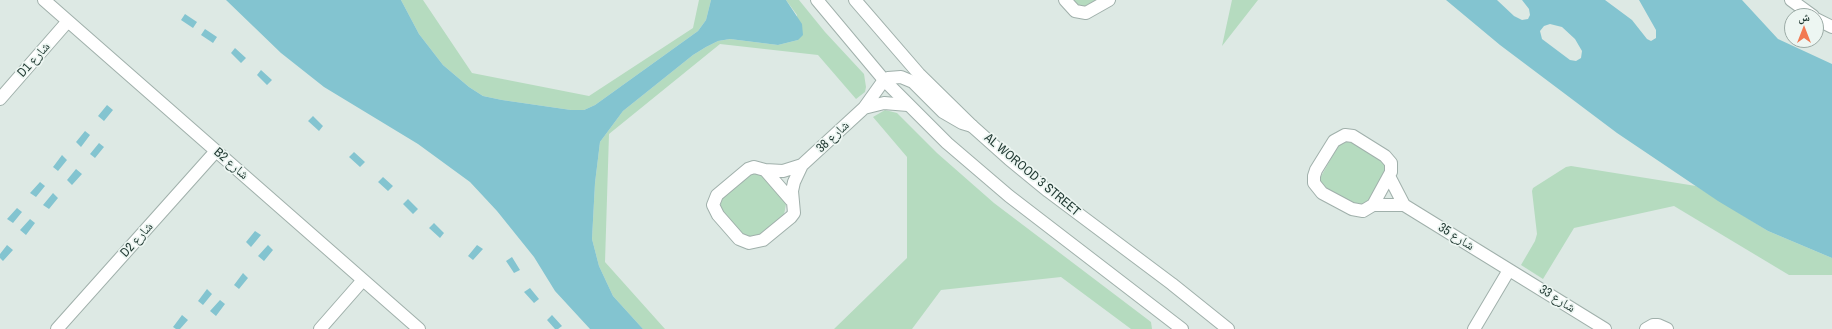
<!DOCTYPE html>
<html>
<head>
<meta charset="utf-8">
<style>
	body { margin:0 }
	#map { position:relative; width:1832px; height:329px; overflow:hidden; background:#dde9e4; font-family:"Archivo Narrow","Noto Naskh Arabic",sans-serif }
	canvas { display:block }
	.north { position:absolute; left:1784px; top:8px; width:40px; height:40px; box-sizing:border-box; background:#edf6f2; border:1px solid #9baaa5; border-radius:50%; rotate:0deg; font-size:11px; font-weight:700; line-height:16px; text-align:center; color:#1f3831 }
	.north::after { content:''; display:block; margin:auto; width:14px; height:18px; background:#f27952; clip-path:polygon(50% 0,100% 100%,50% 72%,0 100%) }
</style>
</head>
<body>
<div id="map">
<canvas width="1832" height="329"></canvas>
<div class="north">ش</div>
</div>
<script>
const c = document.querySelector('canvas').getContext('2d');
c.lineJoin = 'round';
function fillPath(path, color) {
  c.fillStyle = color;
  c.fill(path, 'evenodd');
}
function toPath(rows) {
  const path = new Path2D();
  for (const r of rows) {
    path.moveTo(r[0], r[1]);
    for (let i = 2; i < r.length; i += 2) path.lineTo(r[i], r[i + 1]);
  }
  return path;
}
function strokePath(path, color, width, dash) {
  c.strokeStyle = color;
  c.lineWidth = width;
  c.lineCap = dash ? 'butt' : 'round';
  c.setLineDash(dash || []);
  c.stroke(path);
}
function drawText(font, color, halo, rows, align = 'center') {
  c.font = font + ' "Archivo Narrow","Noto Naskh Arabic",sans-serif';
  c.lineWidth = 3.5;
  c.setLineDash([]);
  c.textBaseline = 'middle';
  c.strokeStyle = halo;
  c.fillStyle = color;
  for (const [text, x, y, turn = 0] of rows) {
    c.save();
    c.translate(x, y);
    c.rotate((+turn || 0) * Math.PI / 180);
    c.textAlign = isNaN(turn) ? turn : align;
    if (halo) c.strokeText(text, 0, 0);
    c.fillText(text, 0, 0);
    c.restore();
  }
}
fillPath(toPath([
	[401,0,423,0,472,73,589,96,693,28,699,0,711,0,706,20,698,31,595,105,584,110,571,110,502,100,483,96,469,87,443,65,419,34],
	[786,0,799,0,825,32,864,74,866,87,865,92,856,99,818,55,720,44,609,134,605,262,665,329,643,329,613,296,599,266,592,239,595,183,600,142,623,111,693,55,706,47,718,41,730,39,778,45,798,40,797,15],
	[1071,0,1096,0,1083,7,1078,6],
	[1232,0,1258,0,1222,46],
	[885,110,897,113,937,153,994,203,1151,322,1152,329,1131,329,1061,277,941,290,912,329,834,329,907,258,907,157,873,117],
	[1347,142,1351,142,1383,160,1385,164,1384,174,1367,202,1359,207,1323,188,1319,180,1338,146],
	[1571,166,1696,186,1768,231,1832,258,1832,275,1789,275,1674,206,1574,228,1543,279,1521,265,1535,241,1537,234,1532,191,1533,188,1566,167],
	[749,173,758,173,762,176,786,204,784,215,757,238,744,236,721,211,720,207,722,198]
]), '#b5dbbf');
fillPath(toPath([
	[226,0,401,0,419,34,443,65,469,87,483,96,502,100,571,110,584,110,595,105,698,31,706,20,711,0,786,0,802,24,803,35,798,40,778,45,730,39,718,41,706,47,693,55,623,111,600,142,595,183,592,239,599,266,613,296,643,329,590,329,555,291,534,257,497,211,470,182,418,144,324,87,281,53],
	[1446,0,1497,0,1514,16,1522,20,1528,19,1530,15,1529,9,1522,0,1605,0,1632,20,1647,39,1651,41,1656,38,1656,30,1639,0,1742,0,1778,39,1832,64,1832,258,1768,231,1718,201,1617,133,1500,45],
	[1550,24,1562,27,1575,39,1582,51,1581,58,1576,61,1570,60,1542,39,1540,31,1544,26],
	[185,14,197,22,193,28,181,20],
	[205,29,217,37,213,43,201,35],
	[235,48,246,58,241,63,231,53],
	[261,70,272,80,267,85,257,75],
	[107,105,113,110,104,121,98,116],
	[313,116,323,126,319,131,308,121],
	[85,131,90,135,81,147,76,142],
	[99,143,104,147,95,158,90,154],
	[354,152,365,162,360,167,349,157],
	[62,155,67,160,58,171,53,167],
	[76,169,82,174,72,185,67,180],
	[383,177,393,186,388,191,378,182],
	[40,182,45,186,36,197,30,193],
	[53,193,58,198,49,209,43,205],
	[408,199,418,209,413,214,403,204],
	[17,208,22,212,13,223,7,219],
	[30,219,35,223,26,235,20,230],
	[434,223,444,233,440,238,429,228],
	[255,231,261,235,251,247,246,242],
	[7,245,13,250,3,261,0,258,0,254],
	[268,245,273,250,264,261,258,256],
	[477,245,483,249,473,260,468,256],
	[512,257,520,270,514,273,506,261],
	[243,273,248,278,239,289,234,285],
	[530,288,539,299,534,303,524,292],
	[207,289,212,294,203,305,198,301],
	[220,300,225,304,216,316,210,311],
	[182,315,188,320,180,329,176,329,173,327],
	[552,315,562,326,558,329,555,329,547,320]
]), '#83c4d0');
const minor = toPath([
	[44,0,419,329],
	[1065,0,1075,11,1086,13,1109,0],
	[0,99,68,21],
	[864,108,884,103,908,105],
	[1345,135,1353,136,1385,156,1391,163,1391,172,1373,205,1363,211,1352,209,1322,193,1314,183,1314,176,1316,170,1334,141,1345,135],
	[765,170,783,171,802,165],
	[1389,176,1404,205],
	[791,200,765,170,754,167,748,169,717,195,713,205,718,215,739,239,749,243,763,240,791,217,794,213,792,191,794,182,802,165,864,108,884,80,888,78,901,77,913,82,943,112,962,123,972,126],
	[1373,205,1404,205,1605,329],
	[57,329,216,151],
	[320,329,363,280],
	[1474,329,1509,270],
	[1646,329,1653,325,1658,325,1667,329]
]);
const tertiary = toPath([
	[817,0,884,80,947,143,1009,196,1182,329],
	[855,0,919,74,972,126,1009,159,1048,191,1172,284,1228,329],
	[1791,0,1813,16],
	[1816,19,1832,27]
]);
strokePath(minor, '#a0b0ab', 14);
strokePath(tertiary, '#a0b0ab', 14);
strokePath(minor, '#fff', 12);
strokePath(tertiary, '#fff', 12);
drawText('13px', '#1f3831', '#edf6f2', [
	["D1 شارع",34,60,-48],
	["شارع 38",833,137,-43],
	["B2 شارع",231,164,41],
	["AL WOROOD 3 STREET",1032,175,40],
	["شارع 35",1456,237,32],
	["D2 شارع",137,240,-48],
	["شارع 33",1557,299,32]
]);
</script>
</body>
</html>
